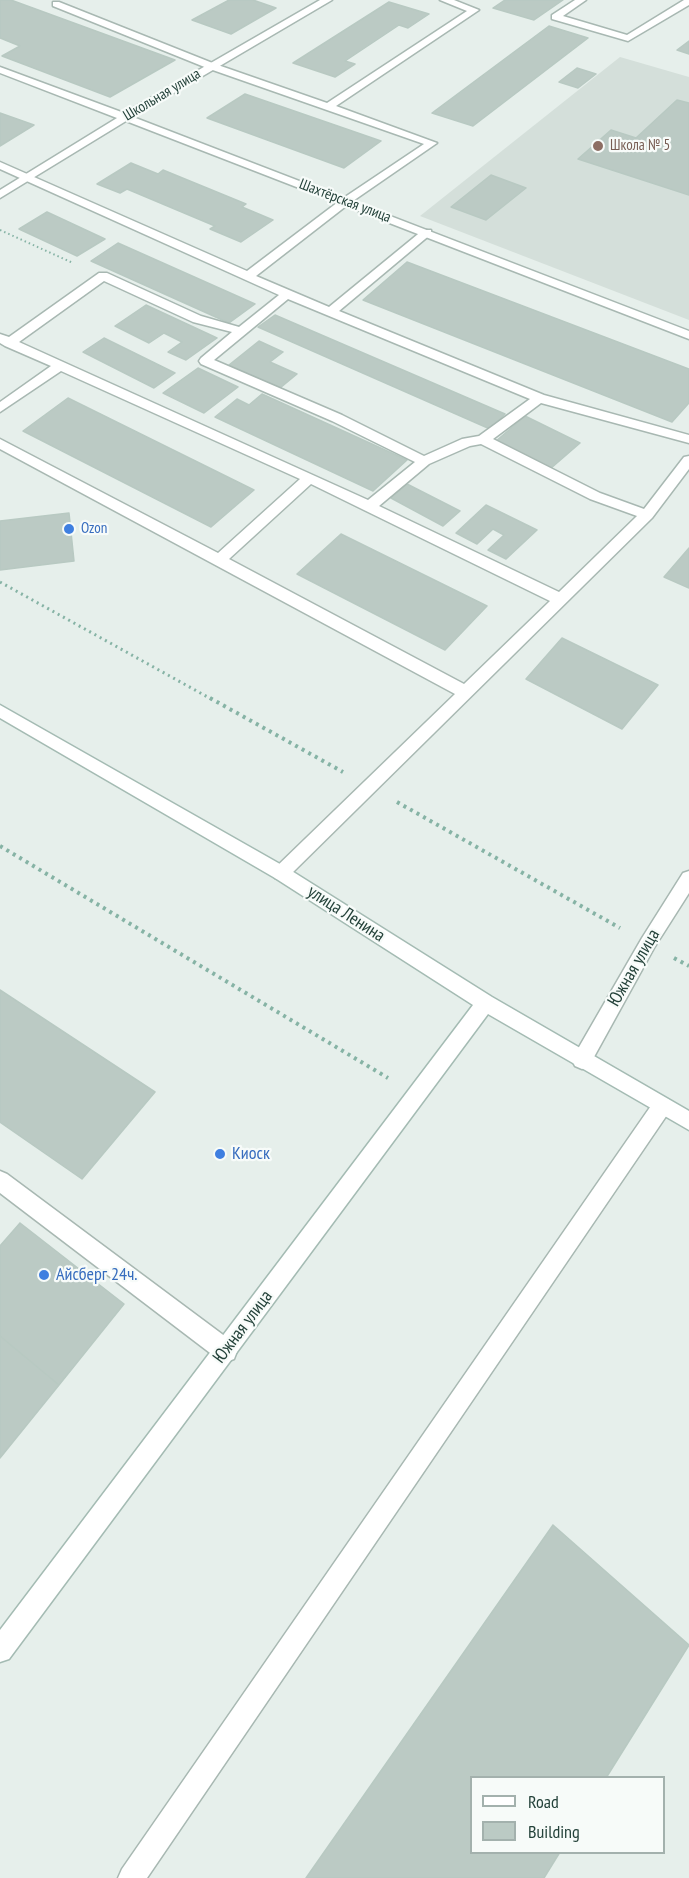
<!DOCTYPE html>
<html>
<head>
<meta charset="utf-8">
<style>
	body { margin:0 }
	#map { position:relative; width:689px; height:1878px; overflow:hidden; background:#e6efeb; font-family:"PT Sans Narrow",sans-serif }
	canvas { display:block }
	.legend { position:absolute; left:470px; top:1776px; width:195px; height:78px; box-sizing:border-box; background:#f7fbf9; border:2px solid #a3b1ad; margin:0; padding:8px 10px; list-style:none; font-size:18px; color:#24423a }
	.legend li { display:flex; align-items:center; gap:12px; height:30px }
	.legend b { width:30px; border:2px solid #a3b1ad }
</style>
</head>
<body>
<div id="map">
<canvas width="689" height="1878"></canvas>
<ul class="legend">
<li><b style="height:8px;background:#fff"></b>Road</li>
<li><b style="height:16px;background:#bbcac4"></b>Building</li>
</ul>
</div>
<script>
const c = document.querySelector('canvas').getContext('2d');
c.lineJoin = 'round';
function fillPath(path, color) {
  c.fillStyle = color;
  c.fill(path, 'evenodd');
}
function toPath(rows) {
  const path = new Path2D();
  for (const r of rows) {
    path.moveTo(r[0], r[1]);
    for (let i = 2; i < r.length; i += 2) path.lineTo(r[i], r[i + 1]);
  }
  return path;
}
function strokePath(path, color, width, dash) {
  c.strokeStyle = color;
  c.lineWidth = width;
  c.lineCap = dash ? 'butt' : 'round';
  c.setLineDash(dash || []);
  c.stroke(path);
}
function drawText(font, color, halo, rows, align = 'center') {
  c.font = font + ' "PT Sans Narrow",sans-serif';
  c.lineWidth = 4.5;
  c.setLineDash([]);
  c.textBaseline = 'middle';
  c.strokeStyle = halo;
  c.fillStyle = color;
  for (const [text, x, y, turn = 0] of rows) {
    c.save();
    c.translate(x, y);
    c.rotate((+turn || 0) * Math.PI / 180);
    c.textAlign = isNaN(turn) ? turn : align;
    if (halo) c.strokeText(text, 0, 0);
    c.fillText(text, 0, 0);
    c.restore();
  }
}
fillPath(toPath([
	[620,57,689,77,689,320,420,216]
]), '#d4dfda');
const building = toPath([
	[0,0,11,0,175,60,110,97,2,56,20,46,0,38,0,0],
	[229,0,253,0,276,8,231,34,192,20,229,0],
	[505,0,563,0,534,20,493,8,505,0],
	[389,2,429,14,408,28,399,25,345,61,355,64,335,77,293,63,389,2],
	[549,26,588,38,473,126,432,113,549,26],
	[689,41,689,54,677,50,689,41],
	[577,68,596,74,578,88,559,82,577,68],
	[245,94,381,141,344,168,207,118,245,94],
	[677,100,689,103,689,195,578,159,611,130,636,138,677,100],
	[0,113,34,125,0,146,0,113],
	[131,163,158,174,163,170,246,204,242,207,273,220,241,242,210,229,215,226,127,189,120,193,97,184,131,163],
	[491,175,526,188,486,220,451,207,491,175],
	[47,212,105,239,77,256,19,229,47,212],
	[118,243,255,304,229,323,91,261,118,243],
	[407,262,689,369,689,403,672,422,363,300,407,262],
	[146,305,217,338,186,360,168,352,182,342,164,333,149,343,115,326,146,305],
	[275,315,505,414,490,429,258,327,275,315],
	[104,338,175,373,154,388,83,352,104,338],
	[259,341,283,352,270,362,297,374,280,388,229,365,259,341],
	[198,368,238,387,204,413,163,393,198,368],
	[262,394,407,460,373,491,215,417,237,399,249,405,262,394],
	[68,398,254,490,211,527,23,431,68,398],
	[525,416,580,443,550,469,495,442,525,416],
	[407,484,460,511,443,526,391,498,407,484],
	[486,505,537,530,506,559,488,550,504,535,493,529,477,544,456,533,486,505],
	[69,513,74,561,0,570,0,521,69,513],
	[341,534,487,606,445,650,297,574,341,534],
	[689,548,689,588,664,577,689,548],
	[562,638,658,685,622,729,526,679,562,638],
	[0,990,155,1092,82,1179,0,1122,0,990],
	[20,1223,124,1304,59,1385,0,1336,0,1246,20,1223],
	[0,1336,59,1385,0,1458,0,1336],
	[553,1525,689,1645,606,1778,472,1778,472,1852,560,1852,544,1878,306,1878,553,1525]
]);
fillPath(building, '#bbcac4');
strokePath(building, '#b8c9c2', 1.5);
const lane = toPath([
	[440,0,454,0,479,10,336,106,437,143,350,203,256,276,329,307,423,230,431,230,431,234,339,311,544,395,689,435,689,443,541,403,493,439,600,493,644,509,684,457,689,456,689,469,652,518,287,878,281,880,275,878,272,873,275,868,455,694,0,449,0,439,218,553,300,479,61,371,0,412,0,402,51,366,5,346,0,343,0,334,9,337,99,273,107,273,201,316,239,327,279,295,0,169,0,162,247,271,342,199,424,144,207,68,53,6,53,2,59,2,215,64,327,103,467,11,440,0],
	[104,281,193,322,232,332,201,358,199,361,201,364,332,421,415,462,368,500,19,342,104,281],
	[288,299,530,399,479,436,462,439,424,456,342,415,214,360,288,299],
	[481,444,590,499,637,516,559,592,379,506,429,464,470,446,481,444],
	[311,484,364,510,550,601,464,684,229,559,311,484],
	[575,0,586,0,563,16,627,35,684,0,689,0,689,5,628,41,552,19,552,15,575,0],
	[662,1097,669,1100,672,1106,669,1112,147,1878,118,1878,122,1869,655,1100,662,1097],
	[0,1171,7,1174,234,1343,237,1351,234,1359,226,1362,218,1359,0,1193,0,1171]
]);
const street = toPath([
	[320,0,332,0,133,117,689,331,689,339,126,121,0,198,0,190,117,118,0,73,0,67,124,113,320,0],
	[689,871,689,893,654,948,589,1066,582,1069,575,1066,572,1060,575,1054,642,938,683,873,689,871]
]);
const secondary = toPath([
	[0,705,287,868,492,997,689,1111,689,1130,488,1014,9,1659,0,1662,0,1630,473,1005,275,878,0,718,0,705]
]);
strokePath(lane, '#a8b8b2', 3);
strokePath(street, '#a8b8b2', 3);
strokePath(secondary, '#a4bbb3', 3);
strokePath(toPath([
	[0,230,73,263]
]), '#86b3a5', 2, [1.5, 3]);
strokePath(toPath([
	[0,582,213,700]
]), '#86b3a5', 3, [2, 4]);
strokePath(toPath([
	[210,698,343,772],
	[397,802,620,928],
	[0,846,388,1078],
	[674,958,689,966]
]), '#86b3a5', 4, [3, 4.5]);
fillPath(lane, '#fff');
fillPath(street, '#fff');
fillPath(secondary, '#fff');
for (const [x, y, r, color] of [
	[598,146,6,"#8d6e63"],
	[69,529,6,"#3f7fe0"],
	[220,1154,6,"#3f7fe0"],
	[44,1275,6,"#3f7fe0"]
]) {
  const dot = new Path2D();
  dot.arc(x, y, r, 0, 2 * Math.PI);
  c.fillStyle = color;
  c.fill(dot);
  strokePath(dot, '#f7fbf9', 2);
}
drawText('15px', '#24423a', '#f7fbf9', [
	["Школьная улица",162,95,-31],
	["Шахтёрская улица",345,201,21]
]);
drawText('15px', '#785e54', '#f7fbf9', [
	["Школа № 5",610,146]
], 'left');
drawText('15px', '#366cbe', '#f7fbf9', [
	["Ozon",81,529]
], 'left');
drawText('18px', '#24423a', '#f7fbf9', [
	["улица Ленина",346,914,33],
	["Южная улица",634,968,-60],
	["Южная улица",243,1327,-53]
]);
drawText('18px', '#366cbe', '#f7fbf9', [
	["Киоск",232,1154],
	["Айсберг 24ч.",56,1275]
], 'left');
</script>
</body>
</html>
